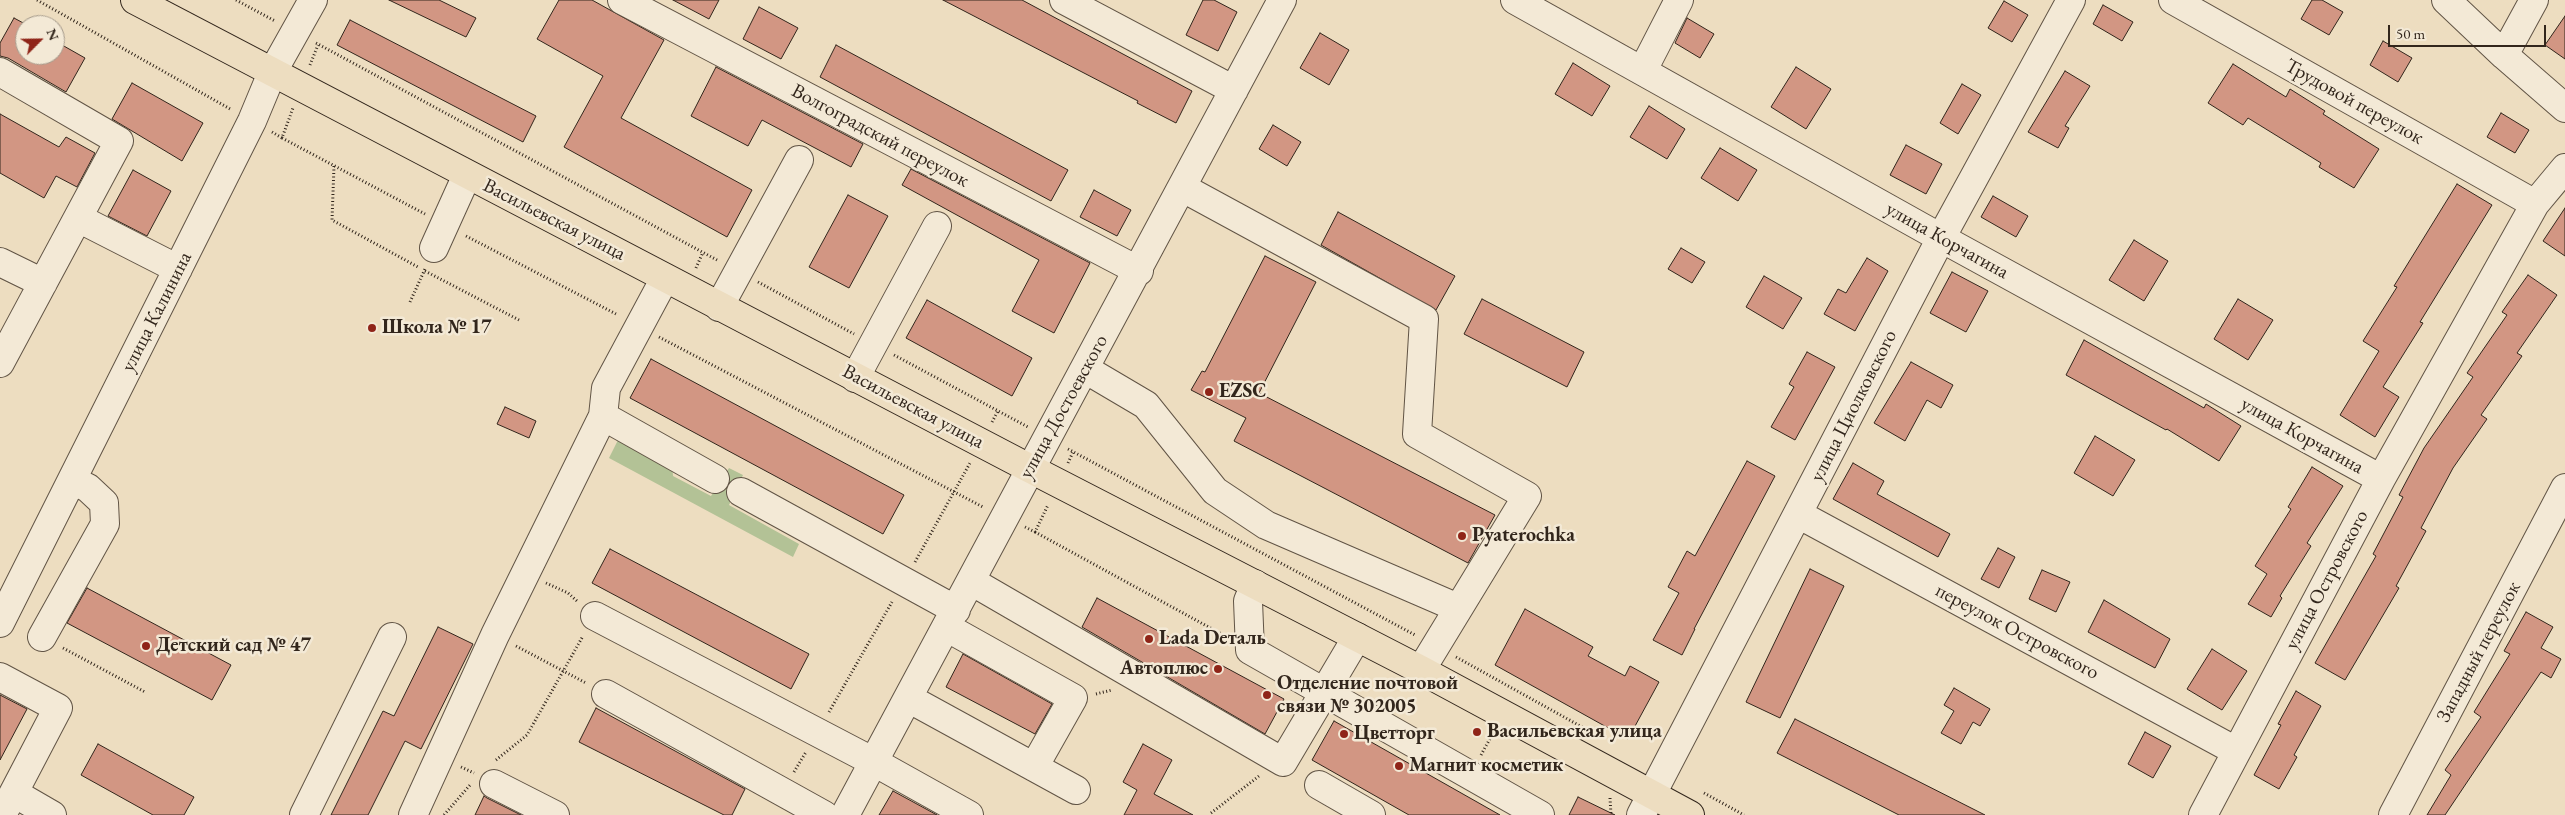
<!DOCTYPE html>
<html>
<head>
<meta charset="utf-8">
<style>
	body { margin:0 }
	#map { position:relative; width:2565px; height:815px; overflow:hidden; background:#edddc0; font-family:"EB Garamond",serif }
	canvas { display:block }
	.north { position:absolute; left:15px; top:15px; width:50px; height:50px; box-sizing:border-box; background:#f3e9d6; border:1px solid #a69b8c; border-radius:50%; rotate:67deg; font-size:14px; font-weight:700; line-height:20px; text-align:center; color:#32261c }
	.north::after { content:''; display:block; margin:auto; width:18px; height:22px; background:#8f2418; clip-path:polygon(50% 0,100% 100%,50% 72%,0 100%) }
	.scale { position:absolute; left:2388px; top:25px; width:158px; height:22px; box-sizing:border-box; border:2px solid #32261c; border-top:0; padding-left:6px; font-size:15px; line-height:18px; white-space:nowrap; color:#32261c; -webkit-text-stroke:4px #f3e9d6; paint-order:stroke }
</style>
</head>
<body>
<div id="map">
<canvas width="2565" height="815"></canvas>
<div class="north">N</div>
<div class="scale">50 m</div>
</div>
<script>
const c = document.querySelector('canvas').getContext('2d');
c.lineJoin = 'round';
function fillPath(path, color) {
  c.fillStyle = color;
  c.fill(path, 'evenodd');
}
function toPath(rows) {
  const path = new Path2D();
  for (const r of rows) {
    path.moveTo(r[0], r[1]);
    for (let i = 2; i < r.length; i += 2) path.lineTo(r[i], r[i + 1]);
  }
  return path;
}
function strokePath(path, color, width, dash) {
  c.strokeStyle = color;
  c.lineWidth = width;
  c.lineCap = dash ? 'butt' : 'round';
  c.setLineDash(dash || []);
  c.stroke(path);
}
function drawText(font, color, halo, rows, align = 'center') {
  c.font = font + ' "EB Garamond",serif';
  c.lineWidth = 5;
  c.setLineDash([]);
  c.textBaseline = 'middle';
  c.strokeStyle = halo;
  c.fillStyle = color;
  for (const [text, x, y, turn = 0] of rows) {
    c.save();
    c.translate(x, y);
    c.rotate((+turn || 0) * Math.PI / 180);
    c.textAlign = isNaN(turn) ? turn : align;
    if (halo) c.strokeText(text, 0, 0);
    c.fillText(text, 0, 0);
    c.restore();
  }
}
fillPath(toPath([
	[621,434,672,463,673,476,711,496,729,468,743,475,729,505,799,544,793,557,609,458]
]), '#b3c296');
const building = toPath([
	[389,0,439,0,476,18,466,37,389,0],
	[559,0,592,0,664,40,621,118,752,190,727,237,564,147,603,76,537,39,559,0],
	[673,0,719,0,709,19,673,0],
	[943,0,1022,0,1192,91,1176,123,1137,103,1138,101,943,0],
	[1203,0,1214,0,1237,12,1218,51,1186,35,1203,0],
	[2312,0,2322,0,2343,12,2329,35,2301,19,2312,0],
	[2004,1,2028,15,2012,42,1988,28,2004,1],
	[2103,5,2133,22,2122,41,2093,24,2103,5],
	[759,7,798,28,781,59,743,39,759,7],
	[2565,16,2565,59,2545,45,2565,16],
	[14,18,27,25,25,25,25,55,55,55,55,41,85,58,66,92,8,58,0,56,0,43,14,18],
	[1687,18,1714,34,1700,58,1675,43,1687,18],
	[350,20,536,116,523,142,337,45,350,20],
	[1320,33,1349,50,1329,85,1300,68,1320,33],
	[2383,41,2412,58,2398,82,2370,65,2383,41],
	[836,45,1068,170,1051,201,820,77,836,45],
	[1573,63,1610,86,1592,116,1555,94,1573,63],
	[2233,64,2286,97,2290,89,2325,111,2323,114,2379,149,2354,188,2319,167,2321,163,2248,118,2243,125,2208,103,2233,64],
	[716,67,863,144,851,167,762,120,748,146,691,116,716,67],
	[1796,67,1831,89,1806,129,1771,107,1796,67],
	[2065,71,2090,86,2065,126,2069,128,2058,148,2028,132,2065,71],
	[132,83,203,123,182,161,112,119,132,83],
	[1962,84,1981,95,1958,134,1940,123,1962,84],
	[1649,106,1685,129,1667,159,1630,137,1649,106],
	[2501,113,2529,130,2515,153,2487,137,2501,113],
	[0,114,59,147,66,137,95,153,77,187,56,176,44,198,0,173,0,114],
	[1273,125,1301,142,1287,166,1259,149,1273,125],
	[1906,145,1942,164,1926,194,1890,175,1906,145],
	[1720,148,1757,170,1738,201,1701,178,1720,148],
	[911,169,1090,263,1054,333,1012,311,1039,260,902,185,911,169],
	[133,170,171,191,147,236,108,216,133,170],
	[2457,184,2492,205,2420,322,2423,323,2383,387,2399,397,2375,437,2340,415,2379,351,2363,341,2397,287,2394,286,2457,184],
	[1094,190,1131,210,1117,236,1080,217,1094,190],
	[848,195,888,216,849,288,809,267,848,195],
	[1993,196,2028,216,2016,237,1981,217,1993,196],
	[2565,208,2565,256,2543,241,2565,208],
	[1338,212,1455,276,1436,310,1321,245,1338,212],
	[2134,240,2168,261,2144,301,2109,280,2134,240],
	[1681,248,1705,262,1692,283,1668,269,1681,248],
	[1265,256,1316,282,1259,393,1495,515,1468,563,1234,441,1246,418,1191,390,1202,371,1205,372,1265,256],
	[1867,258,1888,271,1855,331,1824,314,1838,289,1846,293,1867,258],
	[1952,272,1988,291,1966,332,1930,313,1952,272],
	[2528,275,2557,295,2517,353,2522,356,2481,415,2487,419,2453,468,2421,528,2426,531,2396,586,2399,588,2345,680,2315,663,2376,556,2373,554,2403,497,2399,495,2424,448,2473,377,2467,373,2507,315,2502,312,2528,275],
	[1764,276,1802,298,1783,329,1746,307,1764,276],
	[1482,299,1584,352,1567,387,1464,334,1482,299],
	[2238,299,2273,320,2248,360,2214,339,2238,299],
	[927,300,1032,358,1012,396,906,338,927,300],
	[2084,340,2204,408,2206,404,2241,426,2219,461,2167,429,2166,430,2066,375,2084,340],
	[1807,352,1835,367,1795,440,1771,427,1794,387,1789,384,1807,352],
	[651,359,904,495,883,534,630,398,651,359],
	[1911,362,1953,385,1941,408,1927,400,1905,441,1874,423,1911,362],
	[505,407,536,421,529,438,497,424,505,407],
	[2095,436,2135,460,2113,496,2074,473,2095,436],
	[1747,461,1775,476,1694,629,1695,629,1682,655,1653,640,1679,593,1668,587,1687,551,1695,556,1747,461],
	[1853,463,1884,481,1877,494,1950,534,1938,557,1833,499,1853,463],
	[2312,467,2343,486,2307,543,2311,546,2280,596,2282,598,2271,617,2248,604,2267,574,2255,566,2291,509,2288,507,2312,467],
	[1998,548,2015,557,1999,588,1981,579,1998,548],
	[610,549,809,654,791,689,592,583,610,549],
	[1810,569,1844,586,1780,718,1746,702,1810,569],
	[2042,570,2070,582,2056,612,2029,599,2042,570],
	[87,588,231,665,212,700,67,623,87,588],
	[1097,598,1284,699,1265,734,1082,627,1097,598],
	[2104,600,2170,639,2155,668,2088,632,2104,600],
	[1525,609,1593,647,1588,656,1625,676,1630,666,1659,682,1628,739,1495,665,1525,609],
	[2526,612,2553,627,2541,648,2561,659,2551,678,2541,672,2445,815,2427,815,2451,775,2445,770,2481,717,2474,712,2510,654,2504,651,2526,612],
	[438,627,473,644,421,749,405,741,368,815,331,815,383,711,394,716,438,627],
	[2212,649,2247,671,2222,710,2187,689,2212,649],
	[963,654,1052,704,1035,734,946,687,963,654],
	[1954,688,1990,709,1980,726,1973,722,1961,744,1941,733,1954,711,1944,705,1954,688],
	[2296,691,2321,706,2294,755,2297,757,2279,789,2254,775,2281,725,2278,724,2296,691],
	[0,695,27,709,0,760,0,695],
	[596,708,745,789,732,815,724,815,579,742,596,708],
	[1795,719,1985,815,1899,815,1777,753,1795,719],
	[1334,721,1500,815,1409,815,1312,760,1334,721],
	[2145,732,2171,746,2153,778,2128,764,2145,732],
	[98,744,194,797,184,815,153,815,81,775,98,744],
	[1143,744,1172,760,1154,794,1193,815,1124,815,1137,790,1123,782,1143,744],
	[893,791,937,815,879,815,893,791],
	[484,796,487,798,521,815,475,815,484,796],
	[1578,797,1615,815,1569,815,1578,797]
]);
fillPath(building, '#d29683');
strokePath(building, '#32261c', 1);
const minor = toPath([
	[622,0,1139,271],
	[1064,0,1234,90],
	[1515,0,1941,238,2381,479],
	[2173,0,2535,204],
	[2446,0,2504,55,2565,108],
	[2504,55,2534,0],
	[1643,70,1679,0],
	[0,72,119,141,0,363],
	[1183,188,1424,319,1417,434,1527,496,1421,670],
	[78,218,178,269],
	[434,248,467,175],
	[0,262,43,283],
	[719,307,799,160],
	[1085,369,1146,405,1215,491,1266,525,1458,608],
	[855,378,937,226],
	[603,416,715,479],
	[741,492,956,610],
	[1798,514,2236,751],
	[971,581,1283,762,1357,637],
	[1255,584,1248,601,1250,650,1540,815],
	[595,616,874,762,969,815],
	[0,623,252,121,272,73,313,0],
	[946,627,1073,698,1034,767],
	[42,637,105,524,104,503,88,488,72,480],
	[0,677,58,708,2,815],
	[606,694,824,815],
	[908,698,1076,790],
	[494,784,555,815],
	[1319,785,1371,815],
	[14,793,52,815],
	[304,815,392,637],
	[413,815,495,635,603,416,606,388,665,278],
	[845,815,1282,0],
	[1641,815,1941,238,2071,0],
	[2203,815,2381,479,2535,204,2565,168],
	[2393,815,2565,488]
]);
const major = toPath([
	[135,0,1029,468,1421,670,1690,815]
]);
strokePath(minor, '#615445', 30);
strokePath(major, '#32261c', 30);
strokePath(toPath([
	[37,0,232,110],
	[236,0,275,21],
	[316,43,717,260],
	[310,65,318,45],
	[272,132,282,138,293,108],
	[282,138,425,214],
	[334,166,332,220,418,267],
	[466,236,618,315],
	[696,268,703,252],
	[425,271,519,320],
	[758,282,854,334],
	[410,302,425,269],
	[659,337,983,507],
	[894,355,1028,427],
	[992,422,998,411],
	[1068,449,1415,635],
	[1068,463,1073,452],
	[1025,527,1035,532,1048,505],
	[1035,532,1225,636],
	[915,562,970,463],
	[546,583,568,593,577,601],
	[516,646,586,683],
	[63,648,145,692],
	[1456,657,1582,727],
	[1096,694,1112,690],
	[829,712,892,602],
	[1481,755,1492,735],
	[496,760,527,735,583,636],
	[461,767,474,773],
	[794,772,806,752],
	[1704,793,1744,815],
	[1610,798,1611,815],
	[1211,813,1259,776],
	[444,815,470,785]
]), '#32261c', 3, [1, 2.5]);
strokePath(minor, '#f3e9d6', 28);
strokePath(major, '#edddc0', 28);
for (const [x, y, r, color] of [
	[372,328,5,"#8f2418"],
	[1209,392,5,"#8f2418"],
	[1462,536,5,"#8f2418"],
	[1149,639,5,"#8f2418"],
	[146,646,5,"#8f2418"],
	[1218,669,5,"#8f2418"],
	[1267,695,5,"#8f2418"],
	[1477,732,5,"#8f2418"],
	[1344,734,5,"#8f2418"],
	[1399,766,5,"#8f2418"]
]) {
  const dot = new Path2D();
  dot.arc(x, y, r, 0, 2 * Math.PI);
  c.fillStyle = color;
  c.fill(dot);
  strokePath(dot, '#f3e9d6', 2);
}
drawText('20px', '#32261c', '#f3e9d6', [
	["Трудовой переулок",2354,102,29],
	["Волгоградский переулок",880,136,28],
	["Васильевская улица",554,220,27],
	["улица Корчагина",1947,241,29],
	["улица Калинина",157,312,-63],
	["улица Циолковского",1854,406,-63],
	["Васильевская улица",913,407,28],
	["улица Достоевского",1064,407,-61],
	["улица Корчагина",2302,436,29],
	["улица Островского",2327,580,-62],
	["переулок Островского",2017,632,28],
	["Западный переулок",2479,652,-62]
]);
drawText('bold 20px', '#32261c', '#f3e9d6', [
	["Школа № 17",382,328],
	["EZSC",1219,392],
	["Pyaterochka",1472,536],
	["Lada Dеталь",1159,639],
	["Детский сад № 47",156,646],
	["Автоплюс",1208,669,"right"],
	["Отделение почтовой",1277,684],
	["связи № 302005",1277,707],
	["Васильевская улица",1487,732],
	["Цветторг",1354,734],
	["Магнит косметик",1409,766]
], 'left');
</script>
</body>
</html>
